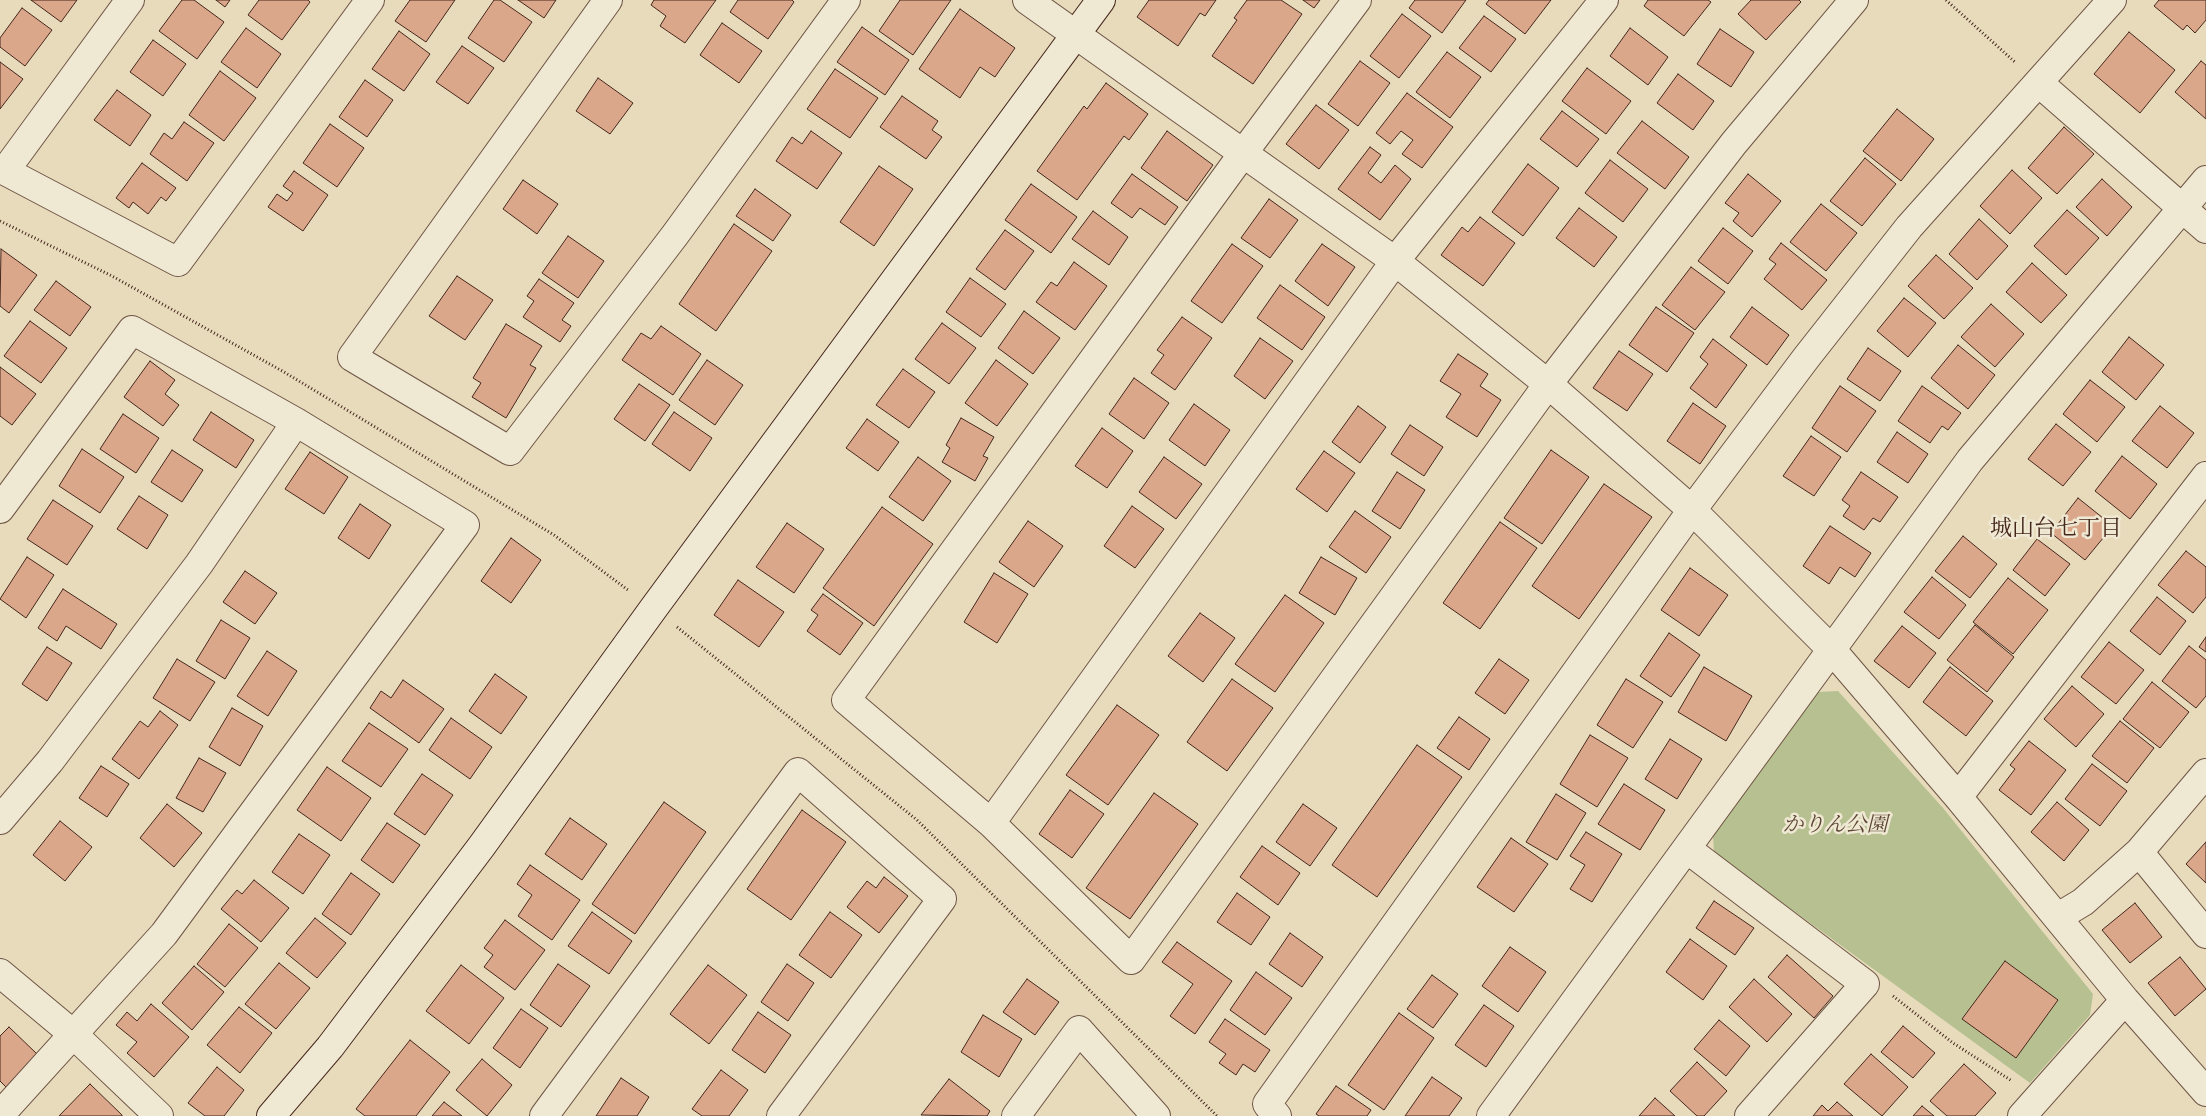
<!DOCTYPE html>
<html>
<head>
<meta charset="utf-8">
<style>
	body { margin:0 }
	canvas { display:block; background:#e7dbbc }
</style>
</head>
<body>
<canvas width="2206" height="1116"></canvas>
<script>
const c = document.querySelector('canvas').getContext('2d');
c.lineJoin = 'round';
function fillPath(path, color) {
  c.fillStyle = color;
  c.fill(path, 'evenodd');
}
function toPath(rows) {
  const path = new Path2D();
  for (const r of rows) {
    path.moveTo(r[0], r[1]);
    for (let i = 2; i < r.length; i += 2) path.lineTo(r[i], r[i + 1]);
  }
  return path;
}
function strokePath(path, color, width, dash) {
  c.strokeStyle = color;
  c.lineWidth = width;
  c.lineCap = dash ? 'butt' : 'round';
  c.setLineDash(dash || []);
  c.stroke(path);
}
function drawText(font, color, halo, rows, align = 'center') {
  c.font = font + ' "Sorts Mill Goudy","Noto Serif JP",serif';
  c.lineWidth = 5;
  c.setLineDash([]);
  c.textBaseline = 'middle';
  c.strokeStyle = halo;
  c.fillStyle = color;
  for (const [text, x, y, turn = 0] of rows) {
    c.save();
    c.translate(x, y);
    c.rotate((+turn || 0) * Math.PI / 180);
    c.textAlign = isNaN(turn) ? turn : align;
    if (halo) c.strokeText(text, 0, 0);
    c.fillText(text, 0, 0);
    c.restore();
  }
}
fillPath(toPath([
	[1838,691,1943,808,2093,994,2090,1015,2030,1083,1714,853,1713,836,1818,692]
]), '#b6c090');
const building = toPath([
	[31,0,77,0,61,22,31,0],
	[182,0,194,0,224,22,197,59,159,31,182,0],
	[216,0,230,0,225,7,216,0],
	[259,0,308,0,310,2,282,40,248,15,259,0],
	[410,0,455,0,426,42,395,21,410,0],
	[494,0,500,0,532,22,504,62,468,38,494,0],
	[518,0,556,0,544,18,518,0],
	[654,0,716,0,685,43,660,26,666,16,651,5,654,0],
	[738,0,792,0,794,2,768,39,730,12,738,0],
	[900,0,951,0,913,55,879,31,900,0],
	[1149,0,1216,0,1205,16,1200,13,1178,46,1137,17,1149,0],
	[1247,0,1281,0,1302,14,1253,84,1212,56,1237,20,1234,18,1247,0],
	[1303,0,1320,0,1314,8,1303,0],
	[1415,0,1466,0,1442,33,1409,8,1415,0],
	[1489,0,1551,0,1525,34,1486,4,1489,0],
	[1648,0,1708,0,1711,2,1684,36,1644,6,1648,0],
	[1751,0,1799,0,1801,2,1766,40,1738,14,1751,0],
	[2159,0,2206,0,2206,20,2195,33,2187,25,2183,30,2154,6,2159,0],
	[22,8,52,30,25,66,0,47,0,38,22,8],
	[960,9,1015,48,995,77,980,67,960,98,919,69,960,9],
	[1402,14,1431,36,1399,78,1370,56,1402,14],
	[1484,16,1516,39,1491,72,1459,48,1484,16],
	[722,23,762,51,739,83,700,55,722,23],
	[862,27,909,60,885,95,837,62,862,27],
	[246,28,281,54,257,88,221,62,246,28],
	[1630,28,1668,57,1648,85,1610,56,1630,28],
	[1720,29,1754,52,1731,87,1697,64,1720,29],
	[399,31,430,54,404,91,372,69,399,31],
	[2129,32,2175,70,2140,113,2094,74,2129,32],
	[153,40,186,64,163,96,130,72,153,40],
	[462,46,494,68,468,104,436,82,462,46],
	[1447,52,1481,77,1450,118,1416,92,1447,52],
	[1360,61,1390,83,1358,126,1328,104,1360,61],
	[2201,61,2206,65,2206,119,2175,92,2201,61],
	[0,62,23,79,0,109,0,62],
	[1587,68,1631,101,1606,134,1562,101,1587,68],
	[835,69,878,98,850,138,807,109,835,69],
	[220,71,256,98,224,141,189,115,220,71],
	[1678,74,1714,101,1693,130,1657,103,1678,74],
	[598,78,633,103,610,134,576,111,598,78],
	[365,80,393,100,367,137,339,117,365,80],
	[1106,83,1148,114,1129,140,1124,136,1077,200,1037,171,1084,106,1087,109,1106,83],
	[117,90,151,115,130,146,94,120,117,90],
	[1407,93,1453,127,1422,168,1402,154,1413,140,1401,131,1390,144,1376,133,1407,93],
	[902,96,938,121,932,130,942,137,926,159,880,127,902,96],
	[1316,105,1349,130,1319,169,1286,144,1316,105],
	[1897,109,1934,139,1901,181,1863,151,1897,109],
	[1562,111,1599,139,1577,167,1540,139,1562,111],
	[1642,121,1689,157,1665,189,1617,153,1642,121],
	[184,122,214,143,187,181,150,154,164,133,172,139,184,122],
	[330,124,364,148,337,187,303,163,330,124],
	[2064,127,2094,154,2057,194,2028,168,2064,127],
	[811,131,842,153,817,189,776,161,792,137,802,144,811,131],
	[1167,131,1213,165,1187,201,1141,168,1167,131],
	[1370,147,1381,155,1368,173,1381,183,1395,165,1411,179,1380,220,1338,189,1370,147],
	[1865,158,1896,184,1862,226,1830,201,1865,158],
	[1610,160,1648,189,1623,222,1585,193,1610,160],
	[142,163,176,188,166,201,161,197,148,214,133,202,129,208,116,198,142,163],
	[1528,164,1559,188,1523,236,1492,212,1528,164],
	[879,166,913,189,874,246,840,222,879,166],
	[2012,170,2042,198,2010,234,1980,206,2012,170],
	[294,171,328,195,303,231,268,207,277,194,287,201,293,193,283,186,294,171],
	[1132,174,1178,207,1165,225,1140,208,1132,218,1111,203,1132,174],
	[1748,174,1781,201,1752,237,1733,221,1739,213,1725,203,1748,174],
	[2102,179,2132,207,2107,236,2076,207,2102,179],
	[523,180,558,204,537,234,503,209,523,180],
	[1031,184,1077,217,1051,253,1005,220,1031,184],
	[755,189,791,215,773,241,736,216,755,189],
	[1269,199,1298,220,1270,258,1241,238,1269,199],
	[1821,204,1857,233,1826,271,1790,242,1821,204],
	[1579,208,1617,237,1594,267,1556,238,1579,208],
	[2067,210,2099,238,2066,275,2034,246,2067,210],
	[1093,211,1128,237,1109,265,1072,239,1093,211],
	[1480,217,1515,243,1483,286,1441,255,1462,227,1468,232,1480,217],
	[1979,219,2008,246,1977,280,1949,254,1979,219],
	[734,224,772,251,716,331,679,304,734,224],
	[1723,228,1753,251,1728,284,1698,261,1723,228],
	[1005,230,1034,251,1005,290,976,269,1005,230],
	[568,236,604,261,578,298,542,273,568,236],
	[1781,243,1827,280,1802,310,1764,279,1776,264,1769,259,1781,243],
	[1232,244,1263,266,1222,323,1191,301,1232,244],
	[1322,244,1355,267,1328,306,1295,281,1322,244],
	[1,249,37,275,9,313,0,306,1,249],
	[1936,255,1973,288,1944,319,1908,286,1936,255],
	[1074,262,1107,286,1075,330,1036,302,1051,282,1057,286,1074,262],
	[2032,263,2067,295,2041,323,2006,292,2032,263],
	[1691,267,1725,292,1695,330,1662,305,1691,267],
	[457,276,493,300,465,340,429,316,457,276],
	[970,278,1006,304,981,337,946,312,970,278],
	[539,279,574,303,562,320,571,326,560,342,523,317,534,301,527,296,539,279],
	[56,281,91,307,70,336,34,310,56,281],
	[1280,285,1325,317,1302,350,1257,318,1280,285],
	[1904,298,1936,323,1908,357,1877,331,1904,298],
	[1991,304,2024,334,1995,367,1961,337,1991,304],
	[1656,307,1694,333,1667,372,1629,345,1656,307],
	[1752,307,1789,335,1767,365,1730,337,1752,307],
	[1024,311,1060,338,1033,374,998,348,1024,311],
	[1182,317,1212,338,1175,390,1151,373,1164,355,1157,350,1182,317],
	[30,321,67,348,41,383,4,356,30,321],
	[942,323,976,348,949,384,915,359,942,323],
	[506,324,542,346,530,365,536,368,506,418,472,397,481,383,473,378,506,324],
	[661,326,701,354,673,395,622,360,641,333,651,339,661,326],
	[2129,337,2164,365,2136,400,2102,372,2129,337],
	[1260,338,1293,361,1265,399,1234,376,1260,338],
	[1713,339,1747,365,1716,408,1690,388,1708,364,1700,357,1713,339],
	[1958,345,1995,375,1968,409,1931,378,1958,345],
	[1868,348,1901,371,1880,401,1847,379,1868,348],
	[1619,351,1653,374,1627,411,1593,388,1619,351],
	[1458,354,1488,374,1480,386,1501,400,1477,437,1446,417,1461,394,1440,381,1458,354],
	[707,360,743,385,715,425,679,400,707,360],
	[996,360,1028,384,997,426,965,403,996,360],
	[150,361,175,380,165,394,179,405,163,426,124,397,150,361],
	[0,367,36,394,12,425,0,416,0,367],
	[903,369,935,392,909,428,876,405,903,369],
	[1134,378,1169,403,1144,439,1109,414,1134,378],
	[2090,380,2125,407,2097,442,2063,414,2090,380],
	[639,384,670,405,645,441,614,419,639,384],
	[1840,386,1876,411,1847,452,1812,428,1840,386],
	[1922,386,1961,413,1948,430,1942,426,1930,443,1898,421,1922,386],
	[1693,403,1726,426,1700,464,1667,441,1693,403],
	[1194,404,1230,430,1205,466,1169,440,1194,404],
	[1358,406,1386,427,1360,463,1332,442,1358,406],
	[2160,406,2194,433,2167,468,2132,441,2160,406],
	[211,412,254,440,236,468,193,440,211,412],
	[674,412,712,438,690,471,652,444,674,412],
	[123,414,159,438,136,473,100,449,123,414],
	[961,418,994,437,983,456,988,458,975,481,942,462,950,448,946,445,961,418],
	[867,419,899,442,878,471,846,448,867,419],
	[2056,424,2091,452,2063,486,2028,459,2056,424],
	[1410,425,1443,447,1424,476,1391,454,1410,425],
	[1102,428,1133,451,1107,488,1075,466,1102,428],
	[1897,432,1928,454,1908,483,1877,462,1897,432],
	[1811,436,1841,457,1814,496,1783,476,1811,436],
	[82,449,124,477,100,513,59,486,82,449],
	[172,450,203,470,182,502,151,482,172,450],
	[1551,450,1589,477,1542,544,1504,518,1551,450],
	[1324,451,1355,473,1327,512,1296,489,1324,451],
	[310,452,348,477,324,514,285,489,310,452],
	[2122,456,2157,484,2130,519,2095,491,2122,456],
	[918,457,951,481,923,521,889,497,918,457],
	[1164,457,1202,484,1176,519,1139,492,1164,457],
	[1397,472,1425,490,1400,529,1372,511,1397,472],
	[1861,472,1898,497,1880,522,1873,518,1864,530,1843,516,1850,506,1842,500,1861,472],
	[1604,484,1652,517,1579,619,1532,586,1604,484],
	[139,496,168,515,147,549,117,529,139,496],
	[2078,498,2113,526,2085,560,2051,533,2078,498],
	[53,500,93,526,67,565,27,539,53,500],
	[360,504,391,525,369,559,338,538,360,504],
	[1132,506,1164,529,1135,568,1104,546,1132,506],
	[882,507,933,544,874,626,823,588,882,507],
	[1355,511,1391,537,1366,573,1329,547,1355,511],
	[1028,521,1063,546,1034,587,999,562,1028,521],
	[1500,522,1537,548,1480,629,1443,603,1500,522],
	[787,523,824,549,794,593,756,567,787,523],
	[1830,526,1871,553,1855,577,1840,567,1829,584,1803,566,1830,526],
	[1963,536,1997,564,1970,598,1935,571,1963,536],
	[511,538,541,560,511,603,481,581,511,538],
	[2037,539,2070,564,2045,596,2013,570,2037,539],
	[2186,551,2206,567,2206,597,2193,613,2158,585,2186,551],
	[27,557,54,575,26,618,0,599,27,557],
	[1321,557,1357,578,1335,615,1299,593,1321,557],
	[1690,568,1728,595,1699,636,1661,610,1690,568],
	[245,571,277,593,255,624,223,602,245,571],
	[994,573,1028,594,997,643,964,622,994,573],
	[1932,577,1966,605,1939,639,1904,612,1932,577],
	[2008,578,2048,610,2013,654,1973,622,2008,578],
	[738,580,784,612,759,647,714,615,738,580],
	[63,589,117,624,101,649,66,626,57,641,38,628,63,589],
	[823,594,863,623,840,655,807,631,818,615,811,610,823,594],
	[1285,595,1324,623,1275,692,1235,664,1285,595],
	[2157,597,2186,621,2160,655,2130,631,2157,597],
	[1200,613,1235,638,1203,682,1168,656,1200,613],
	[221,620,250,638,225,679,196,661,221,620],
	[1975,625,2014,657,1987,692,1947,660,1975,625],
	[1902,626,1936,653,1909,688,1874,661,1902,626],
	[1669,633,1700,655,1671,697,1640,676,1669,633],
	[2206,637,2206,652,2199,647,2206,637],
	[2109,642,2144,670,2116,704,2081,677,2109,642],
	[2189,646,2206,660,2206,696,2196,708,2162,681,2189,646],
	[47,647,72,663,47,701,22,684,47,647],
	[267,651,297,671,268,716,237,696,267,651],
	[177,659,215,682,190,721,153,698,177,659],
	[1499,659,1529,680,1505,714,1475,693,1499,659],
	[1704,667,1752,696,1726,741,1678,712,1704,667],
	[1950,667,1993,701,1966,736,1923,702,1950,667],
	[495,674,527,697,501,734,469,711,495,674],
	[1232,679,1273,708,1227,771,1187,742,1232,679],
	[1626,679,1663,702,1633,748,1597,725,1626,679],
	[403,680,444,709,419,743,370,708,381,691,391,698,403,680],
	[2152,682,2189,712,2160,748,2123,719,2152,682],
	[2072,686,2104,714,2076,747,2044,719,2072,686],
	[1117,705,1159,735,1108,805,1066,775,1117,705],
	[232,708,263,726,240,766,209,747,232,708],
	[160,711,178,725,139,779,112,759,140,721,148,727,160,711],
	[1459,717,1490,739,1469,770,1437,748,1459,717],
	[451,718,492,747,470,779,429,750,451,718],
	[2120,721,2154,748,2127,783,2092,756,2120,721],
	[369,723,408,749,381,787,342,761,369,723],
	[1590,735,1628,758,1597,807,1560,784,1590,735],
	[1670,739,1702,759,1677,799,1645,779,1670,739],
	[2029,741,2066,770,2031,815,1999,790,2015,769,2010,765,2029,741],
	[1417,745,1462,777,1377,897,1332,865,1417,745],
	[199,758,226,773,203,812,176,798,199,758],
	[2092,764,2127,791,2100,826,2065,799,2092,764],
	[101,766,129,784,107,817,79,798,101,766],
	[327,767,371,798,341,841,297,810,327,767],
	[422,774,453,795,425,835,394,814,422,774],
	[1624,784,1665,810,1640,850,1598,824,1624,784],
	[1070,790,1104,814,1072,858,1039,834,1070,790],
	[1154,793,1198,824,1130,919,1086,888,1154,793],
	[1556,794,1586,813,1557,860,1526,842,1556,794],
	[664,802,706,832,635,934,592,904,664,802],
	[2057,802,2089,830,2064,861,2031,832,2057,802],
	[167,804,202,833,174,867,140,838,167,804],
	[1303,804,1337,828,1310,866,1276,842,1303,804],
	[802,810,846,842,791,920,747,889,802,810],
	[570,818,607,844,582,880,545,854,570,818],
	[60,821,92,847,65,881,33,855,60,821],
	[387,823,420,845,393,883,361,860,387,823],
	[1586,832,1622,854,1592,902,1570,889,1585,865,1570,856,1586,832],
	[299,834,330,855,303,894,272,872,299,834],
	[1511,838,1548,864,1514,912,1477,887,1511,838],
	[2206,842,2206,883,2186,864,2206,842],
	[1262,846,1300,873,1278,905,1240,877,1262,846],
	[530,865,580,900,552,940,518,916,532,895,517,884,530,865],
	[351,873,380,894,351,935,322,914,351,873],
	[884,877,908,896,879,933,847,907,867,881,876,888,884,877],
	[254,880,289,908,261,942,221,909,237,890,242,894,254,880],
	[1237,893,1270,917,1251,945,1217,922,1237,893],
	[1714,901,1754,928,1735,955,1696,928,1714,901],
	[2135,903,2162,937,2130,963,2102,930,2135,903],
	[592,912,632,941,609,974,568,946,592,912],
	[830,912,862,935,831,978,799,955,830,912],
	[315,918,346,943,317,978,286,953,315,918],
	[505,920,545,950,515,990,484,967,493,955,484,948,505,920],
	[229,924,258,948,225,987,197,964,229,924],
	[1290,933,1323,957,1302,987,1269,964,1290,933],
	[1690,939,1727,966,1703,1000,1666,972,1690,939],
	[1177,942,1232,981,1195,1034,1170,1016,1193,984,1162,962,1177,942],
	[1510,947,1546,972,1518,1012,1482,986,1510,947],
	[1787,955,1833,996,1814,1018,1768,977,1787,955],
	[2180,957,2206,989,2175,1016,2148,983,2180,957],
	[2005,961,2058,1000,2016,1058,1962,1019,2005,961],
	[279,963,310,988,276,1029,245,1004,279,963],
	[558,964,590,986,561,1027,530,1005,558,964],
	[787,964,814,983,788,1021,761,1002,787,964],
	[461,965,504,998,469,1044,426,1011,461,965],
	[708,965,747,995,709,1044,670,1014,708,965],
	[194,966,224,992,192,1030,162,1003,194,966],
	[1256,972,1292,998,1265,1035,1230,1010,1256,972],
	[1432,975,1458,994,1433,1028,1407,1009,1432,975],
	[1027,979,1059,1002,1035,1035,1003,1012,1027,979],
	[1754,979,1792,1014,1767,1042,1729,1007,1754,979],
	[151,1004,189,1037,154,1077,127,1053,137,1042,116,1025,127,1012,137,1021,151,1004],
	[1484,1005,1514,1026,1486,1067,1455,1045,1484,1005],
	[239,1007,272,1033,240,1073,207,1045,239,1007],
	[521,1009,548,1028,520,1068,493,1048,521,1009],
	[758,1012,791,1035,765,1073,732,1050,758,1012],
	[1399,1013,1434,1038,1384,1110,1348,1085,1399,1013],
	[983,1015,1022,1039,999,1077,961,1052,983,1015],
	[1225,1019,1270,1050,1255,1072,1243,1064,1236,1075,1219,1063,1226,1054,1209,1042,1225,1019],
	[1719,1020,1750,1046,1726,1076,1694,1049,1719,1020],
	[1903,1026,1935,1053,1913,1078,1881,1052,1903,1026],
	[9,1027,37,1054,6,1087,0,1081,0,1036,9,1027],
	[410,1040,450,1072,416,1116,365,1116,356,1109,410,1040],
	[1871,1054,1908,1087,1882,1116,1844,1084,1871,1054],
	[482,1059,512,1085,487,1116,456,1090,482,1059],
	[1697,1062,1727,1091,1704,1116,1697,1116,1670,1091,1697,1062],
	[1964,1064,1996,1093,1975,1116,1947,1116,1930,1101,1964,1064],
	[217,1067,244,1090,224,1116,205,1116,188,1103,217,1067],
	[721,1070,748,1090,729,1116,702,1116,692,1109,721,1070],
	[1432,1077,1462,1098,1449,1116,1405,1116,1432,1077],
	[621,1078,649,1097,637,1116,596,1116,621,1078],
	[949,1079,990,1111,987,1116,921,1115,949,1079],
	[90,1084,122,1115,122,1116,59,1116,90,1084],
	[1336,1086,1371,1110,1367,1116,1319,1116,1316,1114,1336,1086],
	[1655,1098,1675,1116,1639,1116,1655,1098],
	[444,1102,462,1116,432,1116,444,1102],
	[1837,1102,1853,1116,1813,1116,1822,1105,1828,1111,1837,1102],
	[1922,1106,1934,1116,1913,1116,1922,1106]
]);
fillPath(building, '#daa78b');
strokePath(building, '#46271c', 1);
const street = toPath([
	[130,0,5,171,178,262,370,0],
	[608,0,352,357,510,451,675,235,846,0],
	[1027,0,1395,261,1548,384,1692,510,1832,650,1958,797,2125,1000,2206,1092],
	[1357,0,1244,152,846,700,991,823,1131,960,1548,384,1734,143,1854,0],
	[2039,83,2206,229],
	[0,509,132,330,296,422,465,525,164,934,0,1115],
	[1958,797,2206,476],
	[0,820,50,761,199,564,296,422],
	[991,823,1395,261,1604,0],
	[1687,849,1865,984,1749,1116],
	[2139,852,2206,934],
	[2058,917,2083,902,2139,852,2206,773],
	[0,973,73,1034,159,1116],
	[544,1116,798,772,942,899,781,1116],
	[1016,1116,1079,1030,1156,1116],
	[1277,1116,1267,1104,1692,510,1806,358,1909,227,2112,0],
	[1491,1116,1970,460,2206,180],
	[2022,1116,2125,1000]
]);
const secondary = toPath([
	[271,1116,330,1047,481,847,653,609,1101,0]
]);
strokePath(street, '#6e5444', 30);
strokePath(secondary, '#46271c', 30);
strokePath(toPath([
	[1946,0,2016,63],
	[0,221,112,276,284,372,554,535,628,590],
	[677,627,917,820,1217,1116],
	[1893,996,1953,1043,2012,1081]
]), '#46271c', 3, [1, 2.5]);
strokePath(street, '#efe8d3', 28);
strokePath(secondary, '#efe8d3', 28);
drawText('italic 21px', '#5c4633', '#efe8d3', [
	["かりん公園",1835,827]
]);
drawText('22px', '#46271c', '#efe8d3', [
	["城山台七丁目",2056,531]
]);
</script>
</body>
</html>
